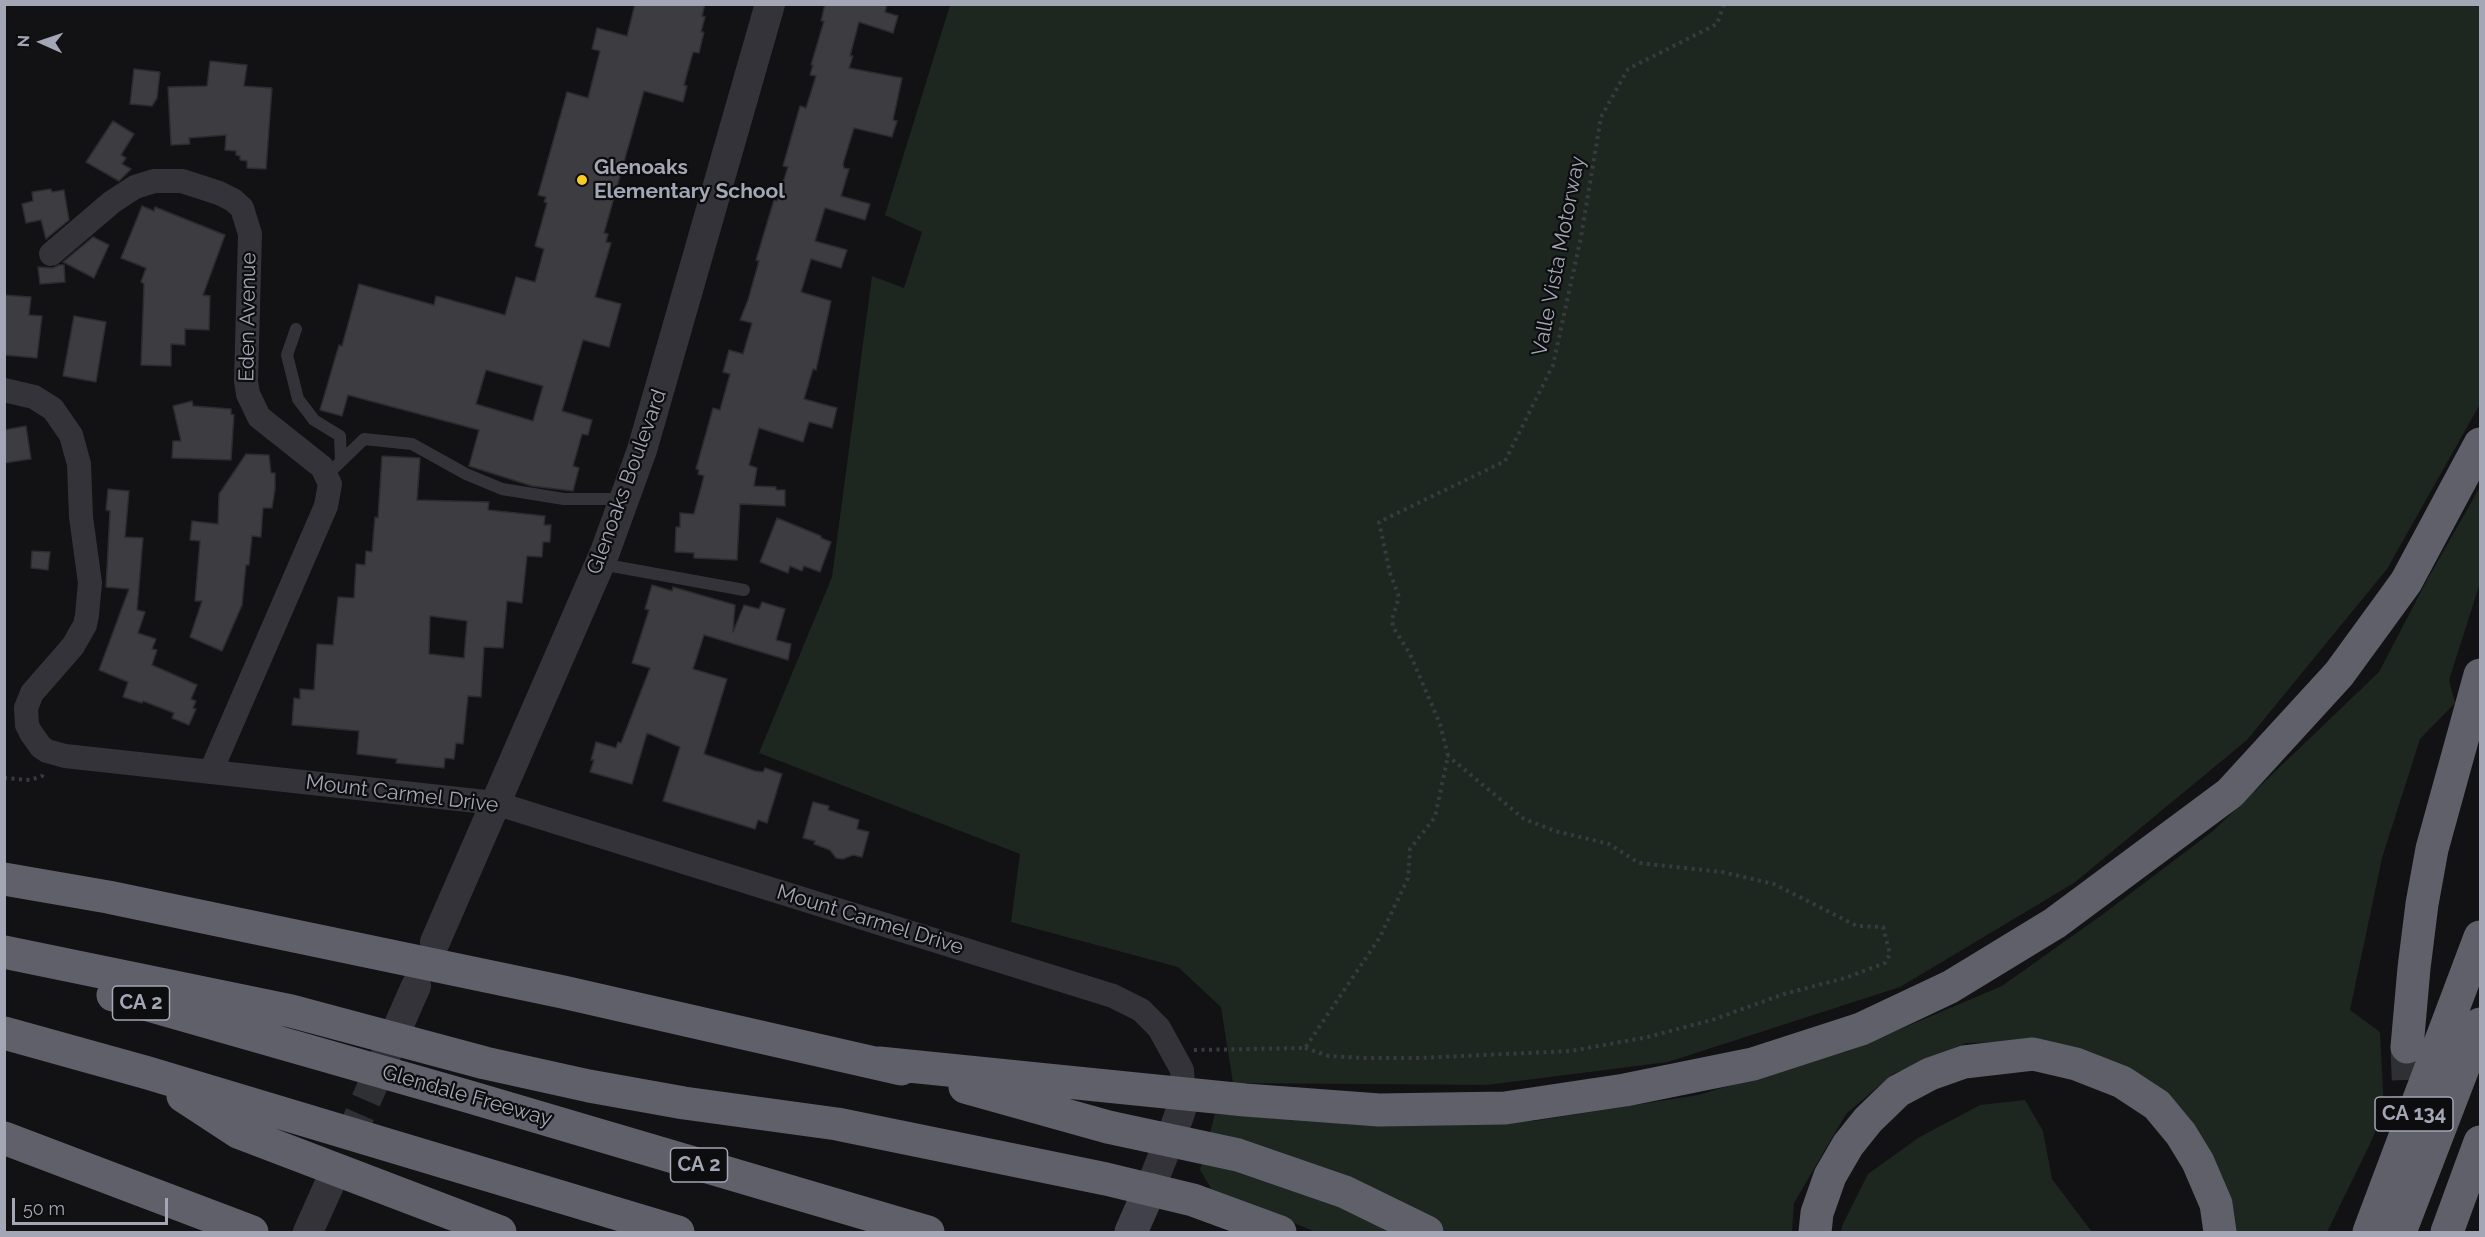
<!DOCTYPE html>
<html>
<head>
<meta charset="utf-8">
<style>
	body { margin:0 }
	#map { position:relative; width:2485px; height:1237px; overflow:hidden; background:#121214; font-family:Raleway,sans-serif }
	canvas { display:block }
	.frame { position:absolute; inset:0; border:6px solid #a3a6b5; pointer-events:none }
	.north { position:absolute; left:12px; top:12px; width:60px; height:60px; -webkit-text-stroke:4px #0d0d0f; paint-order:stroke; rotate:273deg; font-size:16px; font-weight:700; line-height:24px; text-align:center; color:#a3a6b5 }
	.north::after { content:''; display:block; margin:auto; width:21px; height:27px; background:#a3a6b5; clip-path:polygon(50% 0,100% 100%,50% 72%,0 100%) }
	.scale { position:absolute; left:12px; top:1198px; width:156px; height:27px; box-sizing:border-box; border:3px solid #a3a6b5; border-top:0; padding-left:8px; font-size:18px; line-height:21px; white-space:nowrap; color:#a3a6b5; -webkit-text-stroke:4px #0d0d0f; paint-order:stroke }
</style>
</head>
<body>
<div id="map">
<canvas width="2485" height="1237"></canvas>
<div class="frame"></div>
<div class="north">N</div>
<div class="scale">50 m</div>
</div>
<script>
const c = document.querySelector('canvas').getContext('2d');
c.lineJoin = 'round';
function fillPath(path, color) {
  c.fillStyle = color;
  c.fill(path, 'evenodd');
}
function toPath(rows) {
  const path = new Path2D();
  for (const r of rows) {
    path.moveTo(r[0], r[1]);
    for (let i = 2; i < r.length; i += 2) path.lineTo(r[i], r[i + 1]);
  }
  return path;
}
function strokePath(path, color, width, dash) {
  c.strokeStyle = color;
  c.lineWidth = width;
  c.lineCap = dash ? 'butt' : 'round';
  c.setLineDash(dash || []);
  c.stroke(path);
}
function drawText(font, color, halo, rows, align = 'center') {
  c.font = font + ' Raleway,sans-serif';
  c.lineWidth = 4.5;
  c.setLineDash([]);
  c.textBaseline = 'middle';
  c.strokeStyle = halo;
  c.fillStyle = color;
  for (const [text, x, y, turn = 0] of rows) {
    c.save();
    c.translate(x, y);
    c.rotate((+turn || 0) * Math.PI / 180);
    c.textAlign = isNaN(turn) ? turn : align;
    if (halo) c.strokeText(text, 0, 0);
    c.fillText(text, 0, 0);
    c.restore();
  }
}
fillPath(toPath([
	[950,5,2480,5,2480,404,2387,569,2247,740,2074,883,1900,987,1668,1062,1487,1085,1233,1083,1221,1007,1178,967,1011,922,1020,854,759,753,832,577,872,276,904,288,922,232,885,215],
	[2480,487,2480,583,2449,680,2455,703,2420,739,2382,858,2350,1010,2380,1032,2384,1111,2369,1146,2327,1232,2232,1232,2199,1138,2023,1042,1966,1043,1893,1074,1846,1114,1794,1203,1792,1232,1316,1232,1212,1190,1200,1170,1215,1114,1366,1124,1534,1121,1698,1095,1851,1050,2002,986,2106,912,2213,831,2379,672,2427,580],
	[2025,1100,2043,1131,2052,1179,2092,1232,1841,1232,1842,1226,1868,1174,1918,1138,1980,1105]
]), '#1e2620');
const building = toPath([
	[635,4,705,4,702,16,705,17,701,32,704,32,699,53,693,52,684,85,687,86,683,102,644,91,604,233,608,234,606,242,611,243,595,297,621,304,609,347,583,340,562,411,592,420,588,435,582,434,573,466,579,468,573,491,532,486,469,466,479,430,348,395,342,416,320,410,339,345,342,346,359,284,434,305,436,296,505,315,516,277,535,282,544,249,535,246,547,203,544,202,546,197,538,195,567,92,588,98,600,51,592,49,597,28,627,36,635,4],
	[486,370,543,386,533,421,476,404,486,370],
	[825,4,887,4,885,12,898,16,893,33,859,22,850,56,853,56,849,68,902,78,893,120,897,121,892,137,854,128,843,164,844,168,849,169,841,196,870,204,865,220,825,208,815,241,847,250,841,268,811,259,801,292,831,301,816,370,813,369,804,399,837,408,832,428,809,422,803,442,759,428,749,465,757,468,754,486,776,487,776,490,785,490,785,506,740,504,737,560,694,558,694,553,675,552,676,527,680,527,680,513,694,514,704,476,698,474,699,470,696,469,713,408,720,410,730,374,723,372,729,350,743,354,752,323,740,320,748,300,759,261,756,260,774,200,777,201,788,167,783,166,800,106,806,108,816,76,810,75,813,65,811,65,824,21,821,21,825,4],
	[210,61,247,65,244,86,272,88,266,169,247,168,247,161,240,160,240,156,236,155,236,151,225,150,226,135,189,138,190,144,171,145,168,87,207,86,210,61],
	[134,69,160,72,157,98,152,106,130,104,134,69],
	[113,121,134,134,121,155,126,158,122,164,131,169,119,181,86,162,113,121],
	[51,189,52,192,64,190,69,220,46,239,41,220,26,223,22,204,33,201,32,192,51,189],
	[142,206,154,211,155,207,225,235,203,295,210,296,209,330,185,329,185,345,171,344,171,366,141,365,144,284,141,282,146,268,121,258,142,206],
	[93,237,109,245,94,278,63,262,93,237],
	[59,265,64,265,65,282,40,284,38,267,53,268,59,265],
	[4,295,31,297,29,315,42,316,37,358,4,355,4,295],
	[74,316,106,322,96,382,63,376,74,316],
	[192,401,193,406,231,409,231,414,234,415,231,460,172,458,173,441,181,441,173,406,192,401],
	[26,426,31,459,4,463,4,430,26,426],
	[246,454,269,455,271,473,275,473,275,489,272,508,263,508,261,537,252,536,249,565,246,565,242,605,222,651,190,637,202,601,195,601,200,541,190,540,192,521,218,524,219,494,246,454],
	[382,456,420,458,417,500,489,502,488,510,545,516,544,525,551,525,550,542,543,542,542,557,527,556,522,603,507,601,503,648,484,647,481,697,468,696,463,744,456,743,454,759,445,758,444,768,396,763,397,759,357,754,359,731,292,725,294,698,300,699,300,689,314,690,317,644,333,645,338,597,354,598,356,564,365,565,366,551,372,552,375,517,378,518,382,456],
	[430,616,467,621,464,658,429,654,430,616],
	[108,489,129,491,125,537,143,538,137,610,145,612,138,633,156,639,152,649,157,650,152,665,197,685,191,699,196,701,193,708,196,709,189,725,172,718,174,713,143,701,142,703,123,697,128,682,99,670,129,589,106,587,110,511,106,510,108,489],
	[777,518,821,536,821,538,831,542,820,572,804,566,802,571,790,566,788,573,760,562,777,518],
	[32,551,50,552,48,570,31,568,32,551],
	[652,585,672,591,673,587,735,605,733,632,744,605,759,609,762,602,785,609,776,640,791,644,788,660,704,635,693,669,727,679,704,754,755,771,763,772,765,768,782,774,767,823,758,820,755,829,663,801,680,747,647,733,632,784,590,772,594,760,591,760,596,742,616,748,618,742,621,743,650,668,632,663,649,610,645,609,652,585],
	[813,802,829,806,828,810,859,820,857,829,869,832,862,857,853,855,843,859,836,858,830,850,814,844,815,841,803,838,813,802]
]);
fillPath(building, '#3c3c41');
strokePath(building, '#2c2c30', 1.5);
strokePath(toPath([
	[330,1183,398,1027]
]), '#2f3034', 30, [30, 15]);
strokePath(toPath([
	[2407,1047,2410,1126]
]), '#2f3034', 33, [33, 16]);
strokePath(toPath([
	[4,778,30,780,42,776,43,773],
	[1305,1048,1329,1056,1363,1058,1419,1058,1571,1051,1648,1037,1715,1019,1784,994,1845,978,1885,963,1890,954,1883,927,1857,926,1774,884,1722,872,1639,863,1609,844,1555,831,1524,819,1448,756],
	[1194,1050,1305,1048,1380,937,1408,878,1410,849,1435,817,1448,756,1440,724,1410,654,1393,627,1392,619,1399,597,1390,573,1379,522,1505,461,1553,365,1581,237,1601,117,1628,69,1717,24,1724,4]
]), '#393a40', 4, [3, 4.5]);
strokePath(toPath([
	[296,329,287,355,298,399,314,420,340,436,341,461],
	[327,475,364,439,412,444,466,474,502,489,564,499,624,499],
	[601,564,744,590]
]), '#333339', 12);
strokePath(toPath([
	[51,254,112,202,135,187,154,181,182,181,219,193,233,200,242,208,250,234,246,381,248,394,259,417,322,467,330,484,326,506,211,771],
	[4,390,34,397,53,409,71,435,79,464,81,517,90,583,87,615,85,625,73,646,32,693,26,708,27,725,31,733,41,747,47,751,65,756,495,803,1113,996,1141,1010,1159,1028,1182,1070,1183,1085]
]), '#333339', 24);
strokePath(toPath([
	[435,942,605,552,642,450,770,4],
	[398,1027,416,986],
	[1175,1127,1181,1110],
	[1150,1189,1163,1156],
	[308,1232,330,1183]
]), '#333339', 30);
strokePath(toPath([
	[1131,1232,1150,1189]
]), '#414249', 33);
strokePath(toPath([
	[4,879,108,897,563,992,901,1069],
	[4,952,291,1011,485,1063,589,1086,684,1103,837,1124,1106,1179,1193,1200,1280,1232],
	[113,995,470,1097,928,1232],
	[4,1033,148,1073,678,1232],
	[2407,1047,2414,968,2422,904,2432,849,2480,675],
	[879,1063,1245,1100,1379,1110,1505,1108,1625,1090,1753,1064,1861,1029,1950,987,2055,923,2230,793,2339,674,2406,582,2480,444],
	[965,1087,1108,1127,1238,1155,1345,1192,1427,1232],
	[183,1096,238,1132,500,1232],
	[4,1138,252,1232],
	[1815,1232,1817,1213,1830,1176,1848,1145,1868,1120,1898,1091,1930,1074,1964,1062,2033,1054,2076,1064,2122,1082,2157,1105,2181,1134,2198,1162,2216,1204,2220,1232],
	[2369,1232,2480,937],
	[2400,1232,2480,1024],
	[2447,1232,2480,1142]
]), '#5f606a', 33);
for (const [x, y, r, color] of [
	[582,180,6,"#f7cc27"]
]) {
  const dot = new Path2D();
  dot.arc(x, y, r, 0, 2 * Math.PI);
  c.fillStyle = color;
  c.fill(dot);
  strokePath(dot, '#0d0d0f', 2);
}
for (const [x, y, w] of [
	[141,1003,57],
	[2414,1114,78],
	[699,1165,57]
]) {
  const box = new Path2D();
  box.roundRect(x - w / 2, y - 17, w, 34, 4.5);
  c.fillStyle = '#0d0d0f';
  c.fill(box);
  strokePath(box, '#a3a6b5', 1.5);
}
drawText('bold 20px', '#a3a6b5', null, [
	["CA 2",141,1003],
	["CA 134",2414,1114],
	["CA 2",699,1165]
]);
drawText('bold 21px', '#a3a6b5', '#0d0d0f', [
	["Glenoaks",594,168],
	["Elementary School",594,192]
], 'left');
drawText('21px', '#a3a6b5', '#0d0d0f', [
	["Valle Vista Motorway",1559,256,-79],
	["Eden Avenue",248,317,-89],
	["Glenoaks Boulevard",627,482,-70],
	["Mount Carmel Drive",402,794,7],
	["Mount Carmel Drive",870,920,17],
	["Glendale Freeway",467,1096,16]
]);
</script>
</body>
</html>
